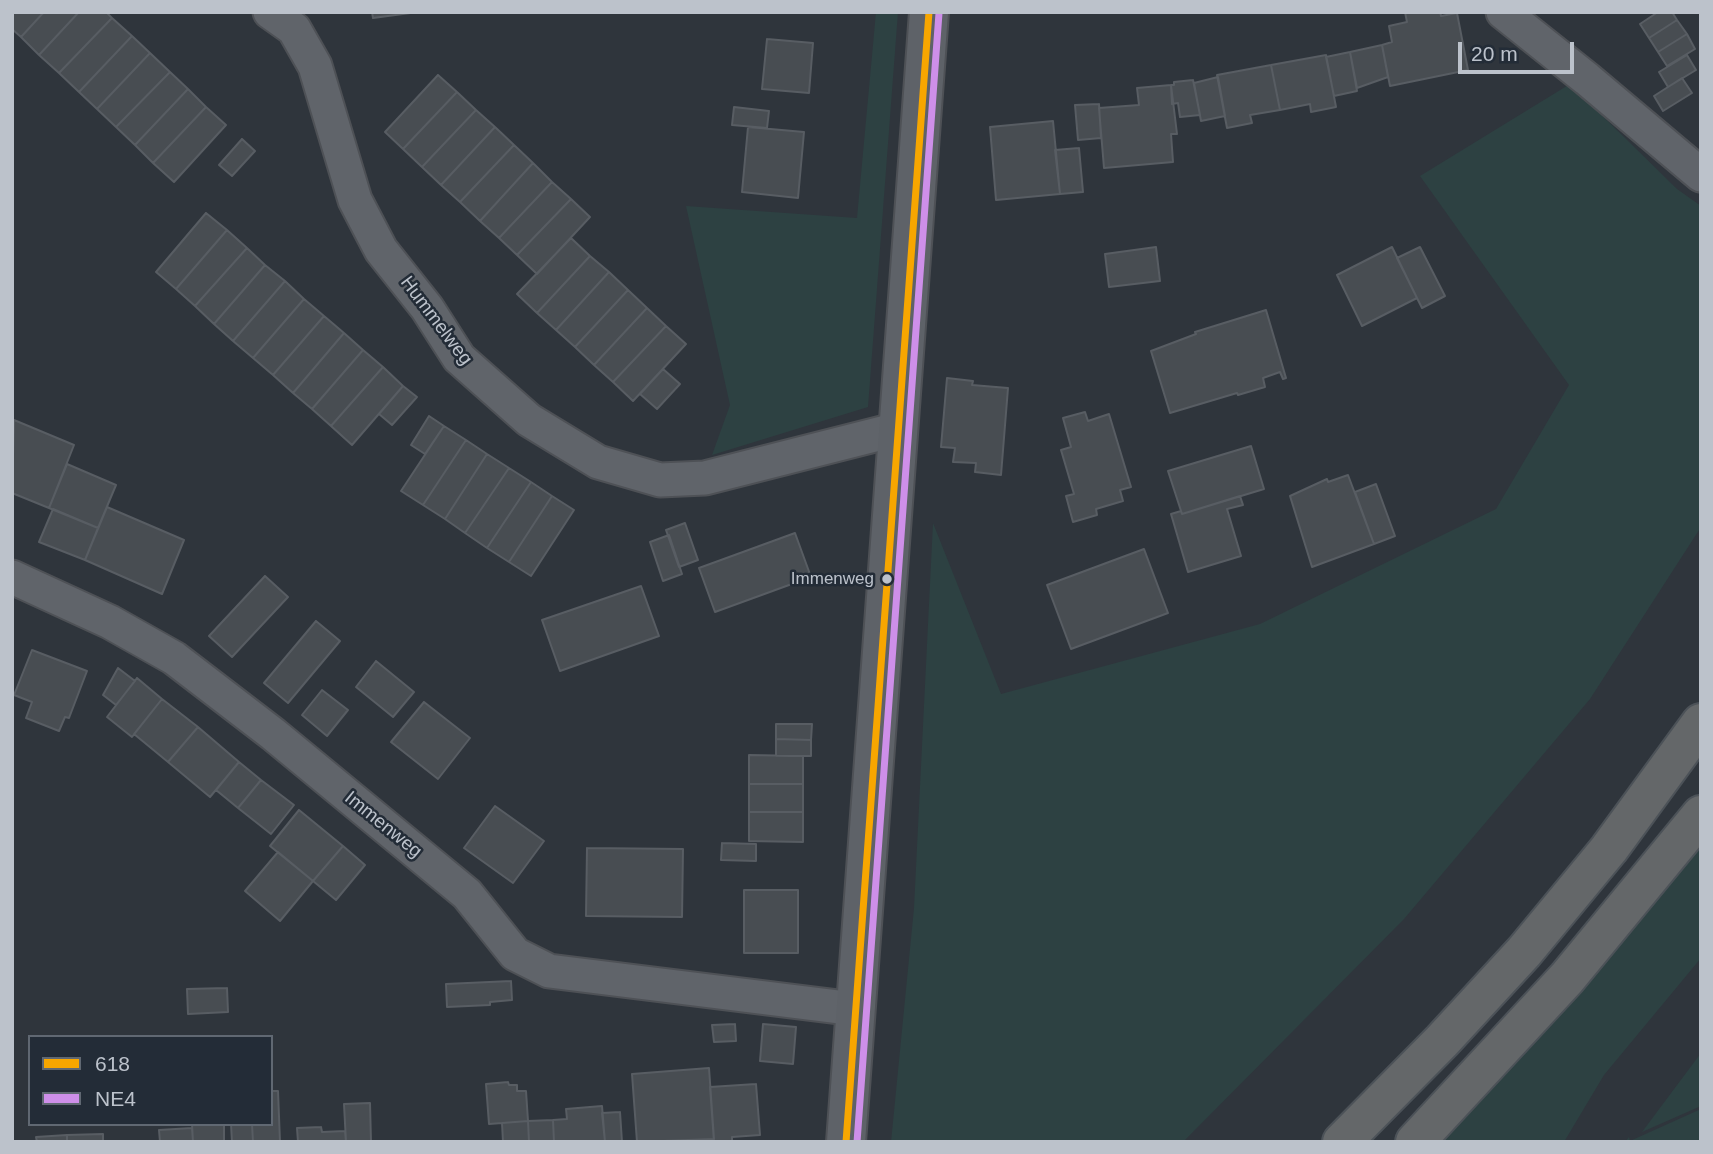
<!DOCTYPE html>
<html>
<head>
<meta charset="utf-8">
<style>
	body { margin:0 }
	#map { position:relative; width:1713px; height:1154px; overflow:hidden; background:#2f353c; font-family:Helvetica,sans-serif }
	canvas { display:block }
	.frame { position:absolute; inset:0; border:14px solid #bcc2cb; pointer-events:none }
	.legend { position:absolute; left:28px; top:1035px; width:245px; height:91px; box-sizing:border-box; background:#232c37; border:2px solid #606872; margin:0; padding:9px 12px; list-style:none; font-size:21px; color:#bcc2cb }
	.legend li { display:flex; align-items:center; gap:14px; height:35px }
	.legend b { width:35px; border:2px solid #606872 }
	.scale { position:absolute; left:1458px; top:42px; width:116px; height:32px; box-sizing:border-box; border:4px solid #bcc2cb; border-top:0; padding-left:9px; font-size:21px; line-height:24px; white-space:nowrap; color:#bcc2cb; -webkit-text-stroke:5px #232c37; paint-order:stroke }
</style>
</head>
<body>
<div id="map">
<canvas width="1713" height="1154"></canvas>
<div class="frame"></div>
<ul class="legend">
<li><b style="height:9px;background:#f7a600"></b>618</li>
<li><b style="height:9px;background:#ce8fe9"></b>NE4</li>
</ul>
<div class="scale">20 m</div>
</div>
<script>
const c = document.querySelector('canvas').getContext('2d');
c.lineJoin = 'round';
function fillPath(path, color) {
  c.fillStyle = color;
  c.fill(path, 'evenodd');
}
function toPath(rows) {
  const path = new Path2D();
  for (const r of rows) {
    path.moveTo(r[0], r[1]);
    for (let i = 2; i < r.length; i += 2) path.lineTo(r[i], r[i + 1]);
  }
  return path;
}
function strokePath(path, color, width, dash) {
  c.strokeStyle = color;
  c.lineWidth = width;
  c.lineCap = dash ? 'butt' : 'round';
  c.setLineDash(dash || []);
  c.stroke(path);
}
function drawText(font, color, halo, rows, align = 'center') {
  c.font = font + ' Helvetica,sans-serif';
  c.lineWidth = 5;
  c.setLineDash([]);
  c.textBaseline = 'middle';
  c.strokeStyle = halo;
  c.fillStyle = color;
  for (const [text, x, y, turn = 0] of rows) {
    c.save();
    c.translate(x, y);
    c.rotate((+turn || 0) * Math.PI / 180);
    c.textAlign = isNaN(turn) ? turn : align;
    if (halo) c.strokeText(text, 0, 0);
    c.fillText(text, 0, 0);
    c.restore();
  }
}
fillPath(toPath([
	[876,12,898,12,868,407,712,455,730,405,686,206,857,218],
	[1570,84,1677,189,1701,206,1701,527,1590,699,1404,919,1183,1142,891,1142,914,908,933,523,1001,694,1260,624,1496,509,1569,385,1420,176],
	[1701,838,1701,958,1604,1075,1564,1142,1436,1142,1521,1058],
	[1701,1053,1701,1106,1642,1132],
	[1701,1109,1701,1142,1625,1142,1629,1137,1630,1141]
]), '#2d4142');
const building = toPath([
	[12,12,44,12,21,37,12,29,12,12],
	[44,12,79,12,39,55,21,37,44,12],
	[79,12,106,12,112,18,59,73,39,55,79,12],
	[372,12,418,12,373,18,372,12],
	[1405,12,1440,12,1441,16,1457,13,1468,70,1390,86,1382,45,1392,42,1389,26,1407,22,1405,12],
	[1658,12,1672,12,1677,20,1649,38,1640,24,1658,12],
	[112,18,132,36,79,92,59,73,112,18],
	[1677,20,1687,34,1658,52,1649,38,1677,20],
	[1687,34,1695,49,1667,66,1658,52,1687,34],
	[132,36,150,53,97,109,79,92,132,36],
	[767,39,813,43,809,93,762,89,767,39],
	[1382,45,1388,77,1357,88,1350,52,1382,45],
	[1350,52,1357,91,1334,96,1326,57,1350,52],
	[150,53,170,72,116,127,97,109,150,53],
	[1326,55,1336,107,1311,112,1310,104,1280,110,1271,65,1326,55],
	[1687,55,1696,70,1668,87,1659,72,1687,55],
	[1271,65,1280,110,1250,115,1252,123,1227,128,1217,75,1271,65],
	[170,72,188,89,135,145,116,127,170,72],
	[438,75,457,92,403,149,385,132,438,75],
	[1218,77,1225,116,1201,121,1194,83,1218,77],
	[1682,78,1692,93,1663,111,1654,96,1682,78],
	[1193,80,1200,115,1180,117,1178,103,1172,104,1171,85,1174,85,1174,82,1193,80],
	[1171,85,1177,134,1171,134,1173,162,1104,168,1099,108,1139,105,1137,88,1171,85],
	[188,89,206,107,153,163,135,145,188,89],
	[457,92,476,110,422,167,403,149,457,92],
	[1099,104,1101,138,1078,140,1075,105,1099,104],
	[206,107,226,125,174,182,153,163,206,107],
	[734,107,769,111,767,128,732,125,734,107],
	[476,110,495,127,441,185,422,167,476,110],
	[1053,121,1060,194,996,200,990,127,1053,121],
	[495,127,514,145,460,202,441,185,495,127],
	[748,127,804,132,798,198,742,192,748,127],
	[242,139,255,151,232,176,219,165,242,139],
	[514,145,533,163,480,221,460,202,514,145],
	[1079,148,1083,192,1060,194,1055,150,1079,148],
	[533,163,552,182,499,238,480,221,533,163],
	[552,182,571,199,517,255,499,238,552,182],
	[571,199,590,217,537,274,517,255,571,199],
	[206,213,227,230,176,289,156,272,206,213],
	[227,230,247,248,195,306,176,289,227,230],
	[571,238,590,256,537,313,517,294,571,238],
	[1156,247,1160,281,1109,287,1105,254,1156,247],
	[1392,247,1417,298,1362,326,1337,275,1392,247],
	[1420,247,1445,296,1422,308,1397,258,1420,247],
	[247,248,265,265,214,324,195,306,247,248],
	[590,256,609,272,556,330,537,313,590,256],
	[265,265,285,281,233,341,214,324,265,265],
	[609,272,628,290,575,347,556,330,609,272],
	[285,281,304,299,253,358,233,341,285,281],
	[628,290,647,308,594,365,575,347,628,290],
	[304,299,324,316,273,375,253,358,304,299],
	[647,308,666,326,613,382,594,365,647,308],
	[1266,310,1286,378,1283,379,1280,372,1263,378,1265,387,1238,395,1237,393,1170,413,1151,351,1196,334,1195,332,1266,310],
	[324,316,344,333,293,393,273,375,324,316],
	[666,326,686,344,633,401,613,382,666,326],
	[344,333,363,350,312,409,293,393,344,333],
	[363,350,383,367,331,426,312,409,363,350],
	[383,367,403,386,352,445,331,426,383,367],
	[663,369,680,384,657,409,640,394,663,369],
	[947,378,973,381,972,385,1008,388,1001,475,975,472,976,463,953,462,955,448,941,447,947,378],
	[403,386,417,397,392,425,379,414,403,386],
	[1085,412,1088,421,1109,414,1131,487,1120,490,1123,501,1096,509,1097,515,1073,522,1066,496,1074,494,1061,450,1071,447,1063,418,1085,412],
	[429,416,444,426,425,454,411,445,429,416],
	[14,420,74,445,49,508,12,493,14,420],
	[444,426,466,440,423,505,401,491,444,426],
	[466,440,487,454,445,519,423,505,466,440],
	[1251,446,1264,489,1182,514,1168,471,1251,446],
	[487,454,509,468,465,533,445,519,487,454],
	[67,464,116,485,98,528,49,508,67,464],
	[509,468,531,482,487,548,465,533,509,468],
	[1348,475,1374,544,1312,567,1290,496,1327,479,1328,482,1348,475],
	[531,482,552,496,509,562,487,548,531,482],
	[1376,484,1395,536,1374,544,1355,492,1376,484],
	[552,496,574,510,531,576,509,562,552,496],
	[1240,496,1243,505,1227,509,1241,556,1188,572,1171,514,1181,511,1182,514,1240,496],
	[107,507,184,540,162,594,85,560,107,507],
	[53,509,98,528,85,560,39,542,53,509],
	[685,523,698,560,679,567,666,530,685,523],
	[795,533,811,577,715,612,699,568,795,533],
	[669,535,682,574,663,581,650,542,669,535],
	[1144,549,1168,613,1071,649,1047,585,1144,549],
	[265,576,288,597,232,657,209,636,265,576],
	[641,586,659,636,560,671,542,620,641,586],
	[316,621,340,641,288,703,264,683,316,621],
	[32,650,87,671,69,718,65,717,59,731,26,718,32,702,14,695,32,650],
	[376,661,414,692,393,717,356,687,376,661],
	[118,668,135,681,116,705,103,695,118,668],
	[137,678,162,699,132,737,107,717,137,678],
	[322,690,348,710,327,736,302,715,322,690],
	[162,699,198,727,168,762,134,734,162,699],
	[424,702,470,738,438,779,391,742,424,702],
	[776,724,812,724,811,740,776,739,776,724],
	[198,727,239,762,210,797,168,762,198,727],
	[776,739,811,740,811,756,776,756,776,739],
	[749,755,803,756,803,784,749,784,749,755],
	[239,762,261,780,238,808,216,790,239,762],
	[261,780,294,805,271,834,238,808,261,780],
	[749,784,803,784,803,812,749,812,749,784],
	[495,806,544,841,513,883,464,848,495,806],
	[299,810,343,846,313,881,270,846,299,810],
	[749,812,803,812,803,842,749,841,749,812],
	[722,843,756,844,756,861,721,860,722,843],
	[343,846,365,865,336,900,313,881,343,846],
	[587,848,683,849,682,917,586,916,587,848],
	[278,852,313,881,280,921,245,891,278,852],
	[744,890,798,890,798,953,744,953,744,890],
	[511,981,512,1000,490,1002,490,1005,447,1007,446,984,511,981],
	[227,988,228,1012,188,1014,187,989,227,988],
	[735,1024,736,1041,714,1042,712,1025,735,1024],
	[763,1024,796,1027,793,1064,760,1061,763,1024],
	[709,1068,714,1139,637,1142,632,1074,709,1068],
	[508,1082,509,1085,517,1085,517,1091,526,1091,528,1121,489,1124,486,1084,508,1082],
	[756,1084,760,1135,732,1137,732,1142,714,1142,710,1087,756,1084],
	[271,1091,278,1091,280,1142,253,1142,252,1124,271,1124,271,1091],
	[370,1103,371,1142,346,1142,344,1104,370,1103],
	[602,1106,605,1142,554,1142,553,1120,567,1119,566,1109,602,1106],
	[620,1112,622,1142,605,1142,602,1113,620,1112],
	[553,1120,554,1142,529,1142,528,1121,553,1120],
	[528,1121,529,1142,503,1142,502,1123,528,1121],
	[192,1124,224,1124,224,1142,193,1142,192,1124],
	[231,1124,252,1124,253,1142,232,1142,231,1124],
	[321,1127,322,1132,345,1131,346,1142,298,1142,297,1128,321,1127],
	[192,1128,193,1142,160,1142,159,1130,192,1128],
	[103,1134,103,1142,67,1142,67,1135,103,1134],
	[67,1135,67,1142,37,1142,36,1137,67,1135]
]);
fillPath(building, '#484d52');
strokePath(building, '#585d63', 2);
const minor = toPath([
	[270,12,294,29,315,66,355,200,381,250,427,308,459,358,529,420,598,462,660,480,705,478,898,429],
	[1503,12,1587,79,1701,175],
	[12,577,110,622,174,658,273,734,467,894,515,954,549,971,855,1009]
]);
const secondary = toPath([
	[846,1142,929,12]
]);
const motorway = toPath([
	[1342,1142,1442,1041,1524,952,1609,849,1701,723],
	[1415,1142,1567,978,1701,815]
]);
strokePath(minor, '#4e5156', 37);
strokePath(secondary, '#4e5156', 42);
strokePath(motorway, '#4c5258', 42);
strokePath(minor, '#60646a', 33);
strokePath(secondary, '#5e6268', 38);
strokePath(motorway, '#646769', 38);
strokePath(toPath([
	[846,1142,929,12]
]), '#f7a600', 7);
strokePath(toPath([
	[857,1142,939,13]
]), '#ce8fe9', 7);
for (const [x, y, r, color] of [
	[887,579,6,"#bcc2cb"]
]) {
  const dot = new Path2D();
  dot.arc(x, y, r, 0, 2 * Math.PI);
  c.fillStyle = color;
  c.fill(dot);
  strokePath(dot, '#232c37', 2.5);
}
drawText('17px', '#bcc2cb', '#232c37', [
	["Immenweg",874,579]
], 'right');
drawText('19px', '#bcc2cb', '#232c37', [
	["Hummelweg",436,321,53],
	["Immenweg",383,825,39]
]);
</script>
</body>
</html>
